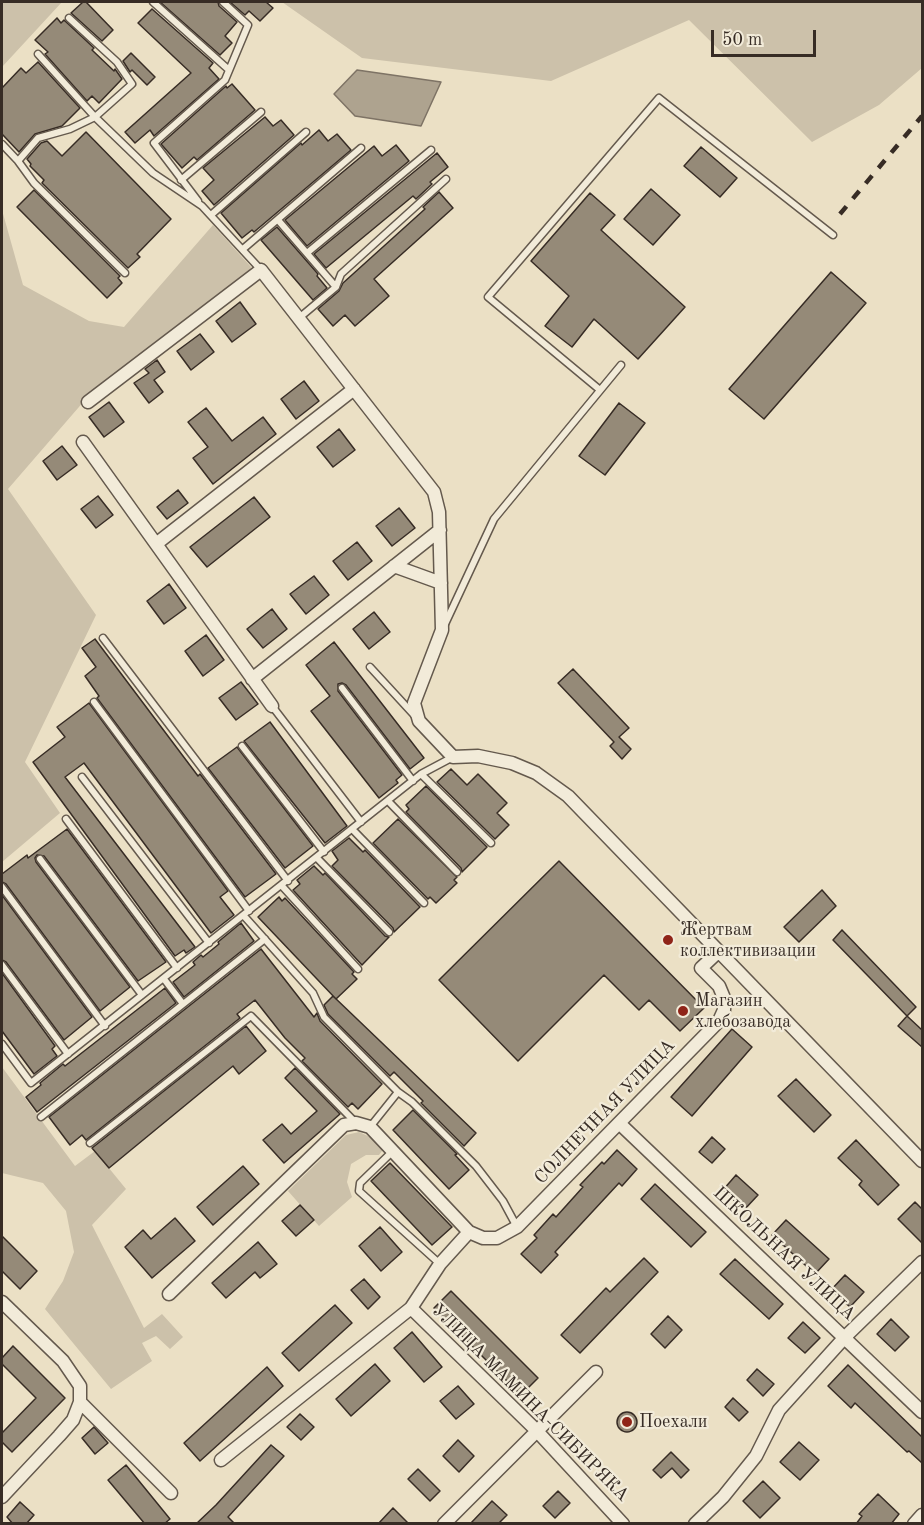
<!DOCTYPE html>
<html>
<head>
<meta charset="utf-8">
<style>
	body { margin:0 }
	#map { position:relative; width:924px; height:1525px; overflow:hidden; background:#ebe0c5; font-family:"Old Standard TT",serif }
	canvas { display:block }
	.frame { position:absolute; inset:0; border:3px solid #372c25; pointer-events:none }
	.scale { position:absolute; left:711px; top:30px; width:105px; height:27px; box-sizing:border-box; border:3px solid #372c25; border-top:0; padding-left:8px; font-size:18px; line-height:21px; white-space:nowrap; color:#372c25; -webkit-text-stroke:4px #f2ebd9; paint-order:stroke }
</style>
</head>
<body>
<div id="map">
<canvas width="924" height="1525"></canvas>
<div class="frame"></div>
<div class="scale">50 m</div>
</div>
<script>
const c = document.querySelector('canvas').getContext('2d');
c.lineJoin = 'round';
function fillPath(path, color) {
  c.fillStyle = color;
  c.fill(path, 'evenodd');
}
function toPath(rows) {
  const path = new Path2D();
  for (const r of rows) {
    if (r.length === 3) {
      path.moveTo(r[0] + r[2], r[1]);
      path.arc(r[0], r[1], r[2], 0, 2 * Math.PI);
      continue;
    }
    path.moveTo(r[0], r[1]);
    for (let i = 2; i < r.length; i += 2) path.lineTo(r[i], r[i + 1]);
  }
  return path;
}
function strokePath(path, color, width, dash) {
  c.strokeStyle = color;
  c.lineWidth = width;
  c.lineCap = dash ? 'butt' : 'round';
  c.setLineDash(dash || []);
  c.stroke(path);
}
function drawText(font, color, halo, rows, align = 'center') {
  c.font = font + ' "Old Standard TT",serif';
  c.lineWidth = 4.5;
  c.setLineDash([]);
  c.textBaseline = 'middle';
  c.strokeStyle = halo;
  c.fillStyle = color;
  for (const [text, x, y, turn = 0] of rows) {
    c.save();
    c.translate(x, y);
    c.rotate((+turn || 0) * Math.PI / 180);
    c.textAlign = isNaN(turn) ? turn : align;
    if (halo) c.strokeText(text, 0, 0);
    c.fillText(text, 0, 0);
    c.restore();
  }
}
fillPath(toPath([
	[2,2,62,2,2,67],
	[282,2,922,2,922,68,879,105,812,142,689,20,551,81,362,58],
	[2,210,23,285,89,321,124,327,213,225,251,267,250,270,85,400,8,489,96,615,25,762,60,813,2,862],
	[2,1067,75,1166,95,1151,126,1189,92,1225,144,1328,162,1314,183,1337,170,1349,156,1336,142,1343,152,1361,111,1389,45,1309,63,1281,74,1252,66,1211,43,1183,2,1173],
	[359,1132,370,1137,382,1148,382,1151,379,1155,366,1155,351,1164,347,1182,352,1197,319,1226,288,1191,346,1135]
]), '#ccc1aa');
const water = toPath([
	[357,70,441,82,421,126,355,116,334,94,357,70]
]);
fillPath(water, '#aea38f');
strokePath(water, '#7e7365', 1.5);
const building = toPath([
	[83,2,86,2,113,30,102,41,71,13,83,2],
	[160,2,218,2,219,6,237,22,225,36,232,43,220,55,160,2],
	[230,2,266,2,273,8,260,21,249,11,245,15,230,2],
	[152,9,213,63,209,68,219,79,154,136,150,130,135,143,125,132,191,73,138,23,152,9],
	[57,18,61,23,64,20,94,48,92,50,114,71,115,69,122,79,99,103,92,96,87,101,45,54,48,52,35,40,57,18],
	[131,53,155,77,147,85,132,70,130,72,123,61,131,53],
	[38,62,80,108,62,126,35,134,19,152,2,134,2,88,21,68,26,73,38,62],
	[232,84,255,110,197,160,194,157,182,168,161,144,226,86,227,88,232,84],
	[265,117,273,126,281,120,294,135,214,205,202,191,214,180,203,168,265,117],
	[319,130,328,141,337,134,351,150,254,232,252,230,242,238,221,213,301,143,302,145,319,130],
	[86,132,171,219,137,254,140,257,128,268,42,183,44,180,30,166,31,164,27,159,41,143,47,141,62,156,86,132],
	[396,145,409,161,307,246,285,220,374,146,382,156,396,145],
	[701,147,737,178,720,197,684,166,701,147],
	[437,153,448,167,430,182,432,184,416,199,413,196,326,268,314,254,437,153],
	[651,189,680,215,653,245,624,219,651,189],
	[34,190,120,276,118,278,122,283,107,298,17,207,34,190],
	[439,192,453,208,374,279,389,296,355,326,345,315,333,326,318,309,339,291,343,283,425,209,423,207,439,192],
	[590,193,615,215,601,230,685,307,638,359,594,319,572,347,545,326,569,296,531,261,590,193],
	[277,227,318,274,317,276,327,288,313,300,261,240,277,227],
	[831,272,866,303,764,419,729,389,831,272],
	[240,302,256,324,232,342,216,321,240,302],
	[200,334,214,352,191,370,177,351,200,334],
	[157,360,165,372,154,380,163,392,149,403,134,383,149,373,145,369,157,360],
	[304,381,319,401,296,419,281,399,304,381],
	[109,402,124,422,104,437,89,417,109,402],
	[619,403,645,423,605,475,579,456,619,403],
	[206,408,232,441,263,417,276,434,213,484,193,458,208,447,188,422,206,408],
	[339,429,355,450,333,467,317,447,339,429],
	[62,446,77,465,57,480,43,461,62,446],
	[178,490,188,503,167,519,157,507,178,490],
	[98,496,113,515,96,528,81,509,98,496],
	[254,497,270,517,207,567,190,547,254,497],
	[399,508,415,528,392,546,376,526,399,508],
	[357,542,372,561,348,580,333,561,357,542],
	[314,576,329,595,306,614,290,594,314,576],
	[169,584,186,608,164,624,147,601,169,584],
	[272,609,287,629,263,648,247,629,272,609],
	[374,612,390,632,369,649,353,629,374,612],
	[206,635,224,660,203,676,185,651,206,635],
	[95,639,198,776,200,774,276,874,245,897,97,698,99,696,85,676,96,667,82,648,95,639],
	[334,642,424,758,410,769,346,685,342,683,338,684,338,691,402,775,396,780,398,783,379,798,311,711,330,696,306,665,334,642],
	[573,669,629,728,619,737,631,749,622,759,610,746,614,742,558,683,573,669],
	[241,682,258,704,236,720,219,698,241,682],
	[89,703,228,891,220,897,234,915,211,933,84,763,65,777,195,947,186,953,184,950,175,956,33,762,65,737,57,727,89,703],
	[270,722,347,826,325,843,244,741,270,722],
	[237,747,313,846,285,868,208,768,237,747],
	[451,769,467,785,478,774,507,803,497,813,509,825,495,839,437,782,451,769],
	[426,786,487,847,462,872,461,868,406,812,409,809,406,805,426,786],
	[398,819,457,877,454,880,457,883,436,903,430,897,428,899,373,843,398,819],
	[67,829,166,962,138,981,44,856,37,855,35,858,36,862,130,987,100,1011,6,884,2,882,2,874,27,855,28,858,67,829],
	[349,838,363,852,365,850,420,907,394,932,393,928,332,866,338,860,332,851,349,838],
	[559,861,704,1008,680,1031,649,1000,639,1010,604,975,518,1061,439,980,559,861],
	[314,866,323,875,325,873,385,936,389,937,362,965,293,890,300,884,297,880,314,866],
	[822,890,836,906,799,942,784,927,822,890],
	[2,895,92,1017,64,1040,6,962,2,960,2,895],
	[279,897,282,901,285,898,354,972,352,974,357,979,336,999,258,917,279,897],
	[241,923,254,941,184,997,173,982,195,965,193,962,201,955,203,957,219,944,218,942,241,923],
	[842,930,916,1007,907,1016,833,940,842,930],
	[261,949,314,1017,317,1013,320,1021,382,1084,358,1109,352,1103,348,1107,302,1061,305,1058,285,1038,255,1000,237,1014,240,1018,86,1140,82,1135,70,1145,49,1117,261,949],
	[2,973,55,1046,52,1049,57,1056,34,1074,2,1031,2,973],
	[165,988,176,1003,37,1112,26,1097,41,1085,40,1083,63,1064,65,1066,165,988],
	[333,996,476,1133,464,1146,421,1103,423,1101,394,1072,390,1076,328,1014,324,1005,333,996],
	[907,1016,922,1030,922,1047,898,1026,907,1016],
	[246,1026,266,1051,239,1074,233,1066,109,1168,92,1148,246,1026],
	[732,1029,752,1047,692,1116,671,1097,732,1029],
	[295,1068,340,1114,284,1163,263,1140,282,1124,291,1134,317,1111,285,1078,295,1068],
	[796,1079,831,1115,814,1132,778,1096,796,1079],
	[413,1110,457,1154,455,1155,469,1170,449,1189,393,1130,413,1110],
	[712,1137,725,1149,712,1163,699,1152,712,1137],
	[856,1140,899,1185,878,1205,859,1185,862,1181,838,1158,856,1140],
	[617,1150,637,1169,622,1186,619,1183,555,1252,558,1255,541,1273,521,1254,537,1238,534,1235,553,1214,556,1217,583,1187,580,1185,602,1162,604,1164,617,1150],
	[390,1163,452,1227,432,1245,371,1181,390,1163],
	[243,1166,259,1184,213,1225,197,1207,243,1166],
	[736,1175,758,1195,744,1210,723,1190,736,1175],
	[655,1184,706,1232,691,1247,641,1199,655,1184],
	[915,1202,922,1209,922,1243,898,1219,915,1202],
	[300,1205,314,1220,296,1236,282,1221,300,1205],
	[175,1218,195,1241,152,1278,125,1247,143,1230,151,1239,175,1218],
	[786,1220,829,1259,815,1274,772,1235,786,1220],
	[380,1227,402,1252,381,1271,359,1246,380,1227],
	[2,1236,37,1271,20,1289,2,1271,2,1236],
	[258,1242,277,1264,260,1278,255,1272,226,1298,212,1283,258,1242],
	[644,1258,658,1272,580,1353,561,1335,606,1288,610,1292,644,1258],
	[735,1259,783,1304,769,1319,720,1274,735,1259],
	[845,1275,864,1292,850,1307,831,1290,845,1275],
	[364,1279,380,1297,368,1309,351,1290,364,1279],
	[451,1291,538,1378,521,1395,434,1308,451,1291],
	[335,1305,352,1323,299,1371,282,1353,335,1305],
	[668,1316,682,1330,665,1348,651,1334,668,1316],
	[891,1319,909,1337,895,1351,877,1334,891,1319],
	[803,1322,820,1338,805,1353,788,1338,803,1322],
	[412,1332,442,1367,424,1382,394,1348,412,1332],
	[13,1346,65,1398,12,1452,2,1442,2,1433,36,1398,2,1364,2,1358,13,1346],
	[375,1364,390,1381,351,1416,336,1399,375,1364],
	[848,1365,922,1437,922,1463,909,1451,907,1452,855,1403,851,1408,828,1386,848,1365],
	[267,1367,283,1386,200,1461,184,1443,267,1367],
	[757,1369,774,1384,763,1396,747,1380,757,1369],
	[458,1386,474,1404,456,1419,440,1401,458,1386],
	[733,1398,748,1412,739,1421,725,1407,733,1398],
	[627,1422,10],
	[300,1414,314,1427,301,1440,287,1427,300,1414],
	[94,1427,108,1443,95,1454,82,1438,94,1427],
	[458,1440,474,1456,459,1472,443,1456,458,1440],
	[799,1442,819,1460,800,1480,780,1462,799,1442],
	[271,1445,284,1456,228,1517,235,1524,196,1524,216,1505,271,1445],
	[671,1452,689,1470,681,1478,672,1468,661,1478,653,1470,671,1452],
	[126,1465,170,1519,164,1524,145,1524,108,1480,126,1465],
	[418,1469,440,1491,430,1501,408,1479,418,1469],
	[763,1481,780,1498,760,1518,743,1501,763,1481],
	[558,1491,570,1503,555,1518,543,1506,558,1491],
	[878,1494,899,1514,891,1524,856,1524,862,1516,859,1514,878,1494],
	[492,1501,507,1515,498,1524,470,1524,492,1501],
	[20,1502,34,1515,26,1524,13,1524,7,1517,20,1502],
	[393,1508,409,1524,378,1524,393,1508]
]);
fillPath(building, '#958a78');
strokePath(building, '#372c25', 1.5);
const service = toPath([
	[153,2,229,70],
	[38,54,95,117,153,173,202,206,261,270],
	[2,144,18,161,34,183,125,273],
	[18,161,38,138,70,129,95,117,132,84,117,62,69,18],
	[181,180,261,112],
	[198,201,154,143,225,80,248,25,223,2],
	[211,215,306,132],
	[278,220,336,287],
	[243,249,361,148],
	[307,253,431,150],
	[299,318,336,287,341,274,446,179],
	[600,390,488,297,659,98,833,235],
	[445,624,494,519,621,365],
	[103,638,288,881],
	[370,667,415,716],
	[342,688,413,781],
	[94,702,249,911],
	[272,706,361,822],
	[242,746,324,852],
	[421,774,491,843],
	[82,777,209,943],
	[388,801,457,872],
	[66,819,177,968],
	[353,830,424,903],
	[317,858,389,932],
	[40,859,142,995],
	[282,886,358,969],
	[2,887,105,1026],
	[244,916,313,993,324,1017,398,1092,370,1127],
	[2,965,68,1054],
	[164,979,183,1004],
	[2,1044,31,1083,421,774,453,757],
	[398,1092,412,1102,476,1166,503,1201,517,1227],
	[41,1117,265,939],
	[90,1143,251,1016,356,1123],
	[393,1151,360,1183,359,1191,440,1264]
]);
const minor = toPath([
	[88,402,261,270,434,492,439,512,442,630,414,703,419,721,453,757,478,756,512,763,536,773,568,796,922,1161],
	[83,442,272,706],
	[156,544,354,389],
	[394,566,441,583],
	[252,679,440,530],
	[619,1123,922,1412],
	[169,1294,344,1125,356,1123,370,1127,469,1232],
	[2,1302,63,1361,80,1386,80,1402,171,1493],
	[411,1308,536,1430,623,1524],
	[221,1460,411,1308,440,1264,469,1232,483,1238,497,1238,517,1227,719,1021,724,1010,724,998,719,986,701,968,718,952],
	[2,1497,59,1436,73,1420,80,1402],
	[444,1524,596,1372],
	[695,1524,723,1497,756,1456,779,1410,845,1337,922,1262],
	[914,1524,922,1515]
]);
strokePath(service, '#64594d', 9);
strokePath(minor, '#64594d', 15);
strokePath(service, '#f2ebd9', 6);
strokePath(minor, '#f2ebd9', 12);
strokePath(toPath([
	[840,214,922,116]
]), '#372c25', 4.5, [10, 10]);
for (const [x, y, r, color] of [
	[668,940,6,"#8f2418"],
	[683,1011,6,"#8f2418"],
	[627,1422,6,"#8f2418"]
]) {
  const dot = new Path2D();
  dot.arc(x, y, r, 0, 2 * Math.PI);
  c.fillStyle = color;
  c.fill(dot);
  strokePath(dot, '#f2ebd9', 2);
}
drawText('18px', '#372c25', '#f2ebd9', [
	["Жертвам",680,930],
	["коллективизации",680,951],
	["Магазин",695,1001],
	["хлебозавода",695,1022],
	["Поехали",639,1422]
], 'left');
drawText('18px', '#372c25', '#f2ebd9', [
	["СОЛНЕЧНАЯ УЛИЦА",605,1112,-46],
	["ШКОЛЬНАЯ УЛИЦА",784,1254,43],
	["УЛИЦА МАМИНА-СИБИРЯКА",530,1403,45]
]);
</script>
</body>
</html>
